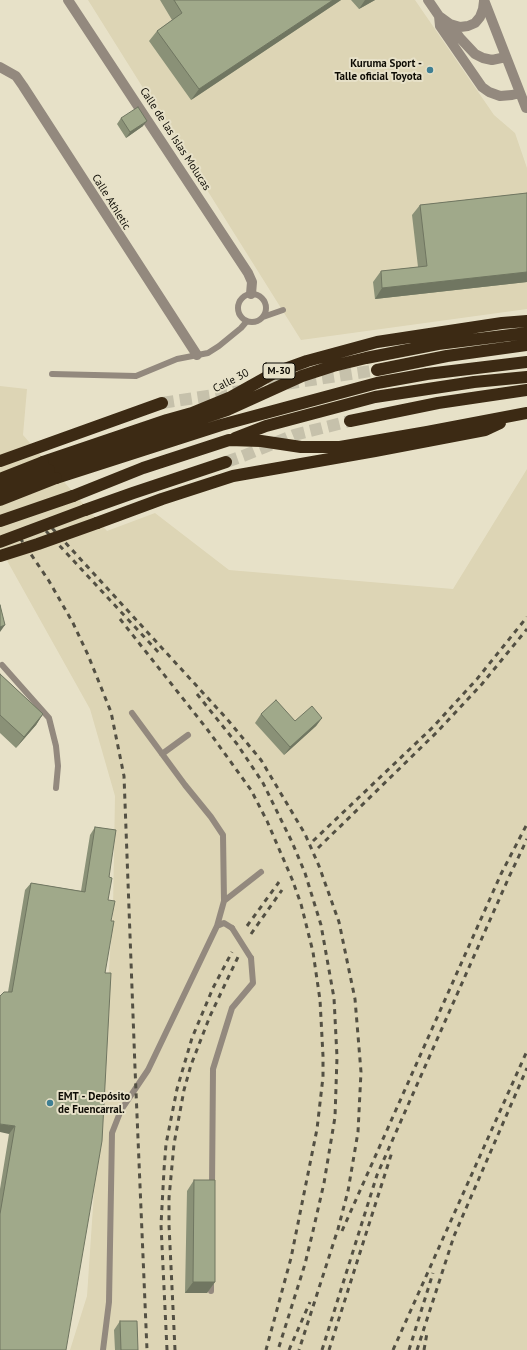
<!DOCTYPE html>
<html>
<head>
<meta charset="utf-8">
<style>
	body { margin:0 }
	canvas { display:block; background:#e7e1c8 }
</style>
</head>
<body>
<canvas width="527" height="1350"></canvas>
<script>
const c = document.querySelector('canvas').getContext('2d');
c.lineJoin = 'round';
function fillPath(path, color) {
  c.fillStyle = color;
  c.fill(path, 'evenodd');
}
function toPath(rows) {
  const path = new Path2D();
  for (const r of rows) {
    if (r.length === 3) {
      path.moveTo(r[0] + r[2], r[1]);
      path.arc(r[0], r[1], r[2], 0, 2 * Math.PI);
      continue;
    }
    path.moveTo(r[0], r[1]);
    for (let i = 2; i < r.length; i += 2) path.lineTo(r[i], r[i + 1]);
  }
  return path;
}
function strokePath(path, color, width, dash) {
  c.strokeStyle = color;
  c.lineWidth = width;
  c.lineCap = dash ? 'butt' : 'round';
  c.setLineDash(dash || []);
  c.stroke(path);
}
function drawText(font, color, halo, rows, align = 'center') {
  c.font = font + ' "PT Sans",sans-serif';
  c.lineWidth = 4;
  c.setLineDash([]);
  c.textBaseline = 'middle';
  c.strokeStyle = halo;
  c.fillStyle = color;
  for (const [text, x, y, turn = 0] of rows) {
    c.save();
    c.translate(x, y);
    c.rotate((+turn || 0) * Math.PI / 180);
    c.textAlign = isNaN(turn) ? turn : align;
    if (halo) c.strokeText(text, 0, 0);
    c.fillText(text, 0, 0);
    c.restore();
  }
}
fillPath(toPath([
	[88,0,415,0,494,115,515,133,527,168,527,309,301,340],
	[0,386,27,389,23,435,107,531,155,513,229,570,453,589,527,469,527,1350,70,1350,87,1296,113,909,115,796,90,709,5,557,0,550]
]), '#ddd5b5');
strokePath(toPath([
	[162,403,377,370],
	[226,462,243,456,294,435,350,421]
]), '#c6c1ab', 12, [12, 6]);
strokePath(toPath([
	[252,308,14],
	[263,317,283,310],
	[52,374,136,376,177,359,208,353,219,346,241,328,247,321],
	[2,665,49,718,56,746,58,766,56,788],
	[132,713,185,785,211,817,223,835,224,901],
	[162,754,188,735],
	[217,926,224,901,261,872],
	[212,1188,213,1069,232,1008,253,983,251,958],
	[211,1291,211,1279],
	[103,1350,109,1302,112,1133,121,1110,148,1070,217,926,224,923,232,928]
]), '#93897e', 6);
strokePath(toPath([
	[68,0,248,273,252,282,251,294],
	[428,0,439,16,450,24,460,27,468,26,475,23,480,17,483,9,484,1],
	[484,0,526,108],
	[439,16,440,26,482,87,489,92,500,96,512,95,520,93],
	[450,24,460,38,475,54,483,58,492,60,506,57],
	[0,67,16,76,23,86,197,355]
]), '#93897e', 10);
strokePath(toPath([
	[377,370,447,356,527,345],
	[350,421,438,403,527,390],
	[235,438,266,426,375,397,474,382,527,377],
	[0,461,162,403],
	[43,462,167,420,192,413,231,397,274,373,307,361,377,342,502,323,527,321],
	[49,470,227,410,302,376,333,366,366,358,438,344,527,333],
	[56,478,221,425,377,383,427,374,527,362],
	[73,496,143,468,229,440,261,441,301,447,340,447,427,432,527,413],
	[85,510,133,493,226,462],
	[97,523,162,499,233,476,375,451,485,430,500,423]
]), '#3c2a14', 12);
strokePath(toPath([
	[52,528,227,719,261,760,305,834,319,866,339,922,355,999,361,1072,358,1132,348,1191,338,1229,299,1350],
	[46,531,160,654],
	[20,538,49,581,73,623,88,655,111,712,124,776,135,1068,147,1350],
	[120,619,207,729,251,790,267,821,292,879,301,904,313,952,320,1000,323,1056,323,1077,317,1129,291,1258,266,1350],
	[197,694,237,744,263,783,292,842,305,873,321,925,334,998,337,1057,335,1117,324,1183,313,1231,305,1264,278,1350],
	[313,841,433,727,477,679,527,617],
	[318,848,438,731,482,684,527,629],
	[247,926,279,882],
	[251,934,282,890],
	[342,1231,501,874,527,824],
	[167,1350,161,1225,164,1170,166,1144,177,1089,192,1038,213,988,232,952],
	[175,1350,169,1225,169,1198,174,1144,184,1090,191,1065,210,1016,238,957],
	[289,1350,310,1302],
	[322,1350,377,1175,509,877,527,839],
	[329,1350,392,1152],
	[393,1350,527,1051],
	[409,1350,433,1273],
	[417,1350,454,1236,527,1068],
	[424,1350,427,1333]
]), '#535043', 3, [5, 5]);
strokePath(toPath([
	[232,928,251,958]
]), '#93897e', 6);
strokePath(toPath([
	[0,479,43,462],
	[0,489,49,470],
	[0,500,56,478],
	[0,521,73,496],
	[0,542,85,510],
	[0,556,38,544,97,523]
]), '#3c2a14', 12);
fillPath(toPath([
	[160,0,341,0,191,100,149,41,157,31,172,20],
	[351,0,375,0,359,9],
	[121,118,143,126,126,138,117,124],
	[527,193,527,282,375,299,373,282,381,271,418,267,412,215,420,205],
	[0,674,43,714,36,725,16,748,0,733],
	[261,714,295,721,322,718,316,726,284,755,255,723],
	[95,827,116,830,0,1350,0,1189,9,1134,8,992,25,890,31,883,81,891,90,835],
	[194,1180,215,1282,207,1293,185,1293,187,1191],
	[120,1321,138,1350,115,1350,114,1330]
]), '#8a9177');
fillPath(toPath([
	[333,0,341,0,191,100,199,89],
	[365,0,375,0,359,9],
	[147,121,143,126,126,138,130,132],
	[527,272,527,282,375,299,382,288],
	[5,625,0,632,0,627],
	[43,714,36,725,16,748,24,737],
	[322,718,316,726,284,755,290,747],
	[0,1124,15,1126,9,1134,0,1132],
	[193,1282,215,1282,207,1293,185,1293]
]), '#707661');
const building = toPath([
	[174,0,333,0,199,89,157,31,182,13,174,0],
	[138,107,147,121,130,132,121,118,138,107],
	[527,193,527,272,382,288,381,271,427,266,420,205,527,193],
	[0,605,5,625,0,627,0,605],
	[0,674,43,714,24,737,0,715,0,674],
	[276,700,295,721,312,706,322,718,290,747,261,714,276,700],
	[95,827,116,830,109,877,112,878,108,900,115,901,111,921,114,921,105,973,111,973,102,1141,66,1350,0,1350,0,1214,15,1126,0,1124,0,996,4,992,12,992,31,883,85,892,95,827],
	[194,1180,215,1180,215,1282,193,1282,194,1180],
	[120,1321,137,1321,138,1350,121,1350,120,1321]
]);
fillPath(building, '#a0a98a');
strokePath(building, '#707661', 1);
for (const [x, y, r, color] of [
	[430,70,4,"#3f7f93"],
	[50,1103,4,"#3f7f93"]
]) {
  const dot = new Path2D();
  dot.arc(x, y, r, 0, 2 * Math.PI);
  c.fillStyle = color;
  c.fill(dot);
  strokePath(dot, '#e7e1c8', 1.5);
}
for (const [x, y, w] of [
	[279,371,32]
]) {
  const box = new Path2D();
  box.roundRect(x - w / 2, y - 8, w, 16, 3);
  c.fillStyle = '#e7e1c8';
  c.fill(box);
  strokePath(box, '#0d0b04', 1);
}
drawText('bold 10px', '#0d0b04', null, [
	["M-30",279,371]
]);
drawText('bold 11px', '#0d0b04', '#e7e1c8', [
	["Kuruma Sport -",422,64],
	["Talle oficial Toyota",422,77],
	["EMT - Depósito",58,1097,"left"],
	["de Fuencarral.",58,1110,"left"]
], 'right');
drawText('11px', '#0d0b04', '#e7e1c8', [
	["Calle de las Islas Molucas",175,139,57],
	["Calle Athletic",111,202,58],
	["Calle 30",231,381,-27]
]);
</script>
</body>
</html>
